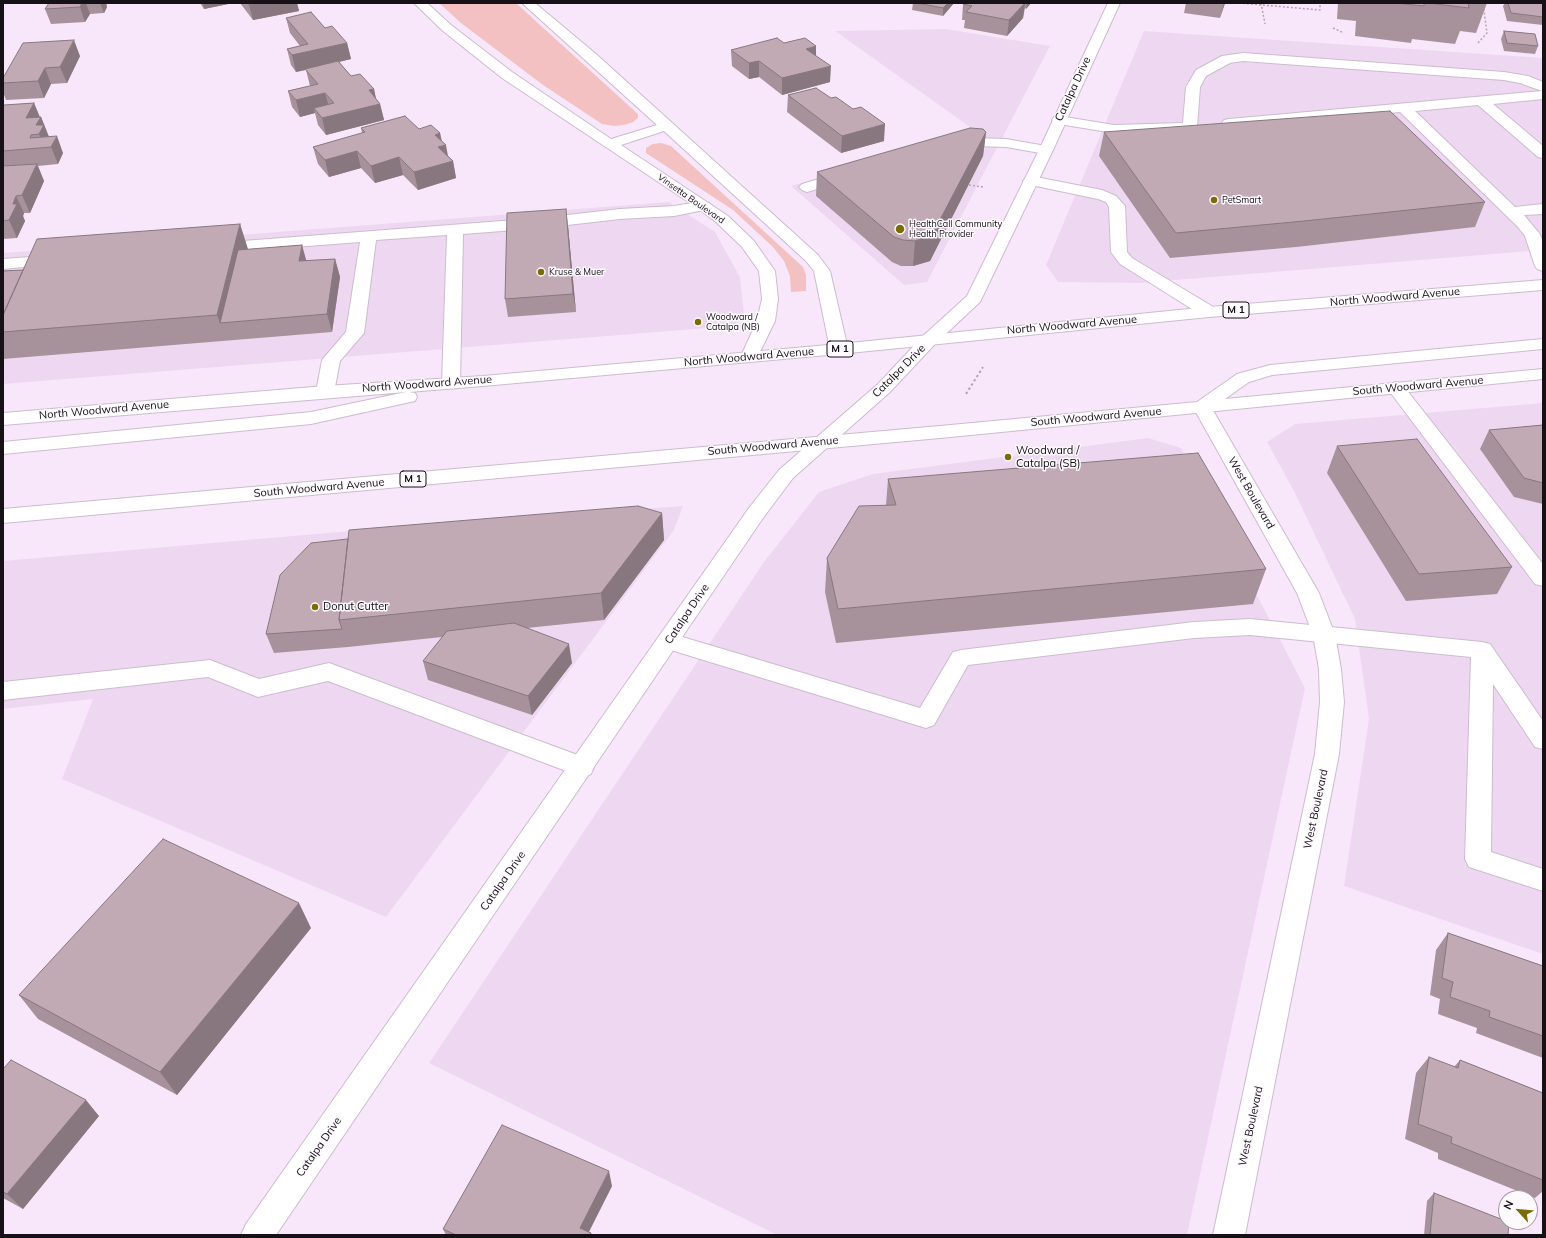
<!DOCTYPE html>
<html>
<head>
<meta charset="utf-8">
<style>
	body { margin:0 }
	#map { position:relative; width:1546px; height:1238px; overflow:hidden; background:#f8e7fa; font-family:Mulish,sans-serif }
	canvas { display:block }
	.frame { position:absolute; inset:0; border:4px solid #161017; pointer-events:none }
	.north { position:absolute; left:1498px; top:1190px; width:40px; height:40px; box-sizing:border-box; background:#fdfafd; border:1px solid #a19ca1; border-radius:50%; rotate:297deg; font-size:11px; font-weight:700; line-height:16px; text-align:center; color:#161017 }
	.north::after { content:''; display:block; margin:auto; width:14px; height:18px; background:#7b6c07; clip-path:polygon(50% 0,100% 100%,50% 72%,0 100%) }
</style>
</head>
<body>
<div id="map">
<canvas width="1546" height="1238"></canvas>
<div class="frame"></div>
<div class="north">N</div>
</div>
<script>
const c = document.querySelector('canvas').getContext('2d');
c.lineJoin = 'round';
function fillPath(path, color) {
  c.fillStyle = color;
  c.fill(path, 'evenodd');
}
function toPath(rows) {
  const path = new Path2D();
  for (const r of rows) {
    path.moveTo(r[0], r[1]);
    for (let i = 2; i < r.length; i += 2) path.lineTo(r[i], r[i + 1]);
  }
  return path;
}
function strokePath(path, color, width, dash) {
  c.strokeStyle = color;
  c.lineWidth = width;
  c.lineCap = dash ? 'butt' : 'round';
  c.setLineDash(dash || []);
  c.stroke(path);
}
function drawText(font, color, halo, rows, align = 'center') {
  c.font = font + ' Mulish,sans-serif';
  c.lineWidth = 3;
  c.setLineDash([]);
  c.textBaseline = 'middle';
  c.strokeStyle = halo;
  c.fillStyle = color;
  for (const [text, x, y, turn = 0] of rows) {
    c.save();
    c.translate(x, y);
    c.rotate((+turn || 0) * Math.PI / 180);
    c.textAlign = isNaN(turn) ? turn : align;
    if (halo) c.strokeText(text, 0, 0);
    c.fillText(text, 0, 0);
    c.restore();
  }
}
fillPath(toPath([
	[946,29,1050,46,927,282,904,285,791,186,977,132,835,31],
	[1144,31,1543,58,1543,250,1139,283,1058,282,1046,265],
	[669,202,715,232,740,277,744,315,733,326,3,384,3,253],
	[1543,403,1543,954,1344,886,1369,719,1355,619,1294,491,1267,442,1295,424],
	[1148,438,1181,448,1305,688,1187,1235,777,1235,429,1063,764,562,819,492,873,474],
	[683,506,674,530,386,917,62,779,93,699,3,709,3,561,374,529]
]), '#eed8f1');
fillPath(toPath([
	[439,3,516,3,638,114,638,118,633,122,624,125,614,126,602,124,543,85,461,23],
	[661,143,671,146,803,267,806,275,806,291,791,292,790,276,784,261,773,247,733,210,646,153,646,148,653,144]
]), '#f4c1c2');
const lane = toPath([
	[1243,53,1504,72,1528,76,1543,82,1543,99,1493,104,1543,146,1543,158,1538,157,1478,105,1415,111,1515,207,1543,204,1543,214,1524,215,1539,233,1543,241,1543,271,1537,269,1535,266,1525,236,1518,227,1400,112,1229,127,1224,126,1222,123,1224,120,1229,119,1542,91,1520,83,1504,80,1243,61,1230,63,1206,76,1200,87,1197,127,1195,130,1114,133,1059,124,1054,123,1052,120,1054,117,1059,116,1114,125,1183,123,1186,87,1196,70,1222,56,1243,53],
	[973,138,1006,139,1046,146,1051,147,1053,150,1051,153,1046,154,1006,147,974,146,955,151,950,150,948,147,950,144,973,138],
	[846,171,851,173,854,176,851,179,807,192,802,190,799,187,802,184,846,171],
	[1031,176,1102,190,1116,196,1125,206,1127,252,1132,258,1215,308,1218,312,1215,316,1209,317,1203,316,1120,264,1111,252,1109,207,1106,202,1098,199,1026,184,1023,181,1026,178,1031,176],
	[704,201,709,203,712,206,709,209,674,216,620,219,541,228,463,234,460,383,457,387,451,388,445,387,442,383,447,235,376,240,364,333,340,361,334,392,332,396,325,398,318,396,316,392,322,360,346,332,360,242,217,253,211,251,209,248,211,245,217,243,541,218,620,209,674,206,704,201],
	[57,255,63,257,65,260,63,263,3,269,3,259,57,255],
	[1396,382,1402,384,1543,564,1543,586,1535,584,1390,392,1387,388,1390,384,1396,382],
	[1250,619,1482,642,1490,644,1543,721,1543,749,1535,747,1493,684,1491,852,1543,869,1543,891,1469,867,1465,859,1471,657,1250,635,1194,638,968,665,934,725,926,728,661,647,658,641,661,635,669,633,920,708,953,652,961,650,1194,622,1250,619],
	[210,660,259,679,329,663,591,760,594,767,591,774,582,777,328,681,258,697,208,677,3,700,3,682,210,660]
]);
const street = toPath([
	[414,3,427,3,451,25,512,72,611,139,657,125,522,3,535,3,596,54,818,255,830,271,848,349,845,353,839,354,833,353,830,349,814,271,806,261,664,131,621,145,728,216,754,241,775,271,778,299,775,321,756,360,750,361,744,360,741,356,757,321,762,299,759,271,742,247,716,222,699,209,502,78,443,31,414,3],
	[1202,401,1209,403,1211,407,1319,593,1335,635,1341,669,1344,702,1339,754,1245,1235,1213,1235,1315,754,1320,702,1319,669,1313,635,1297,593,1193,407,1195,403,1202,401]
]);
const secondary = toPath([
	[1108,3,1120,3,1053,150,980,302,935,344,890,392,793,478,763,518,276,1235,241,1235,246,1224,749,508,779,470,878,384,923,336,967,296,1039,150,1108,3]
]);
const primary = toPath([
	[1543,280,1543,290,1209,317,839,354,483,386,409,392,415,393,417,397,415,401,311,424,3,454,3,442,311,412,406,392,3,425,3,413,325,386,483,376,839,344,1209,307,1543,280],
	[1543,339,1543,349,1272,375,1249,382,1225,399,1543,369,1543,379,940,438,3,523,3,509,940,426,1197,402,1237,374,1270,365,1543,339]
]);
strokePath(lane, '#ccbcce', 2);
strokePath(street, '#ccbcce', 2);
strokePath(secondary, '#ccbcce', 2);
strokePath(primary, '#ccbcce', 2);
strokePath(toPath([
	[1239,3,1320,10,1320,3],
	[1261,3,1265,24],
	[1333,28,1344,33],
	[1478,43,1487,33,1483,3],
	[969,185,983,187]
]), '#b2a4b3', 1.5, [2, 2]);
strokePath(toPath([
	[966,394,983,367]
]), '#b2a4b3', 2, [2.5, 2.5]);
fillPath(lane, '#fff');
fillPath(street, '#fff');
fillPath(secondary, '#fff');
fillPath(primary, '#fff');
fillPath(toPath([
	[49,3,106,3,107,7,104,13,90,14,85,22,51,24,45,9],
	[200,3,233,3,204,9],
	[240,3,297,3,299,11,253,20],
	[913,3,954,3,943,16,912,10],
	[964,3,1031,3,1026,9,1025,8,1023,18,1007,36,964,28,965,20,962,20,963,4],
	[1186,3,1225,3,1220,18,1184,13],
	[1338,3,1487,3,1476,33,1460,31,1455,44,1412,39,1411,43,1355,36,1356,21,1337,19],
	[1505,3,1543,3,1543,25,1507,21,1503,6],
	[286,18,347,43,351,59,339,62,351,76,374,89,376,99,380,104,384,120,326,135,318,125,315,113,300,117,292,107,288,91,310,86,306,70,296,72,291,65,287,49,300,46,290,33],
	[1504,31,1538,46,1535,54,1504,51,1501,39],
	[784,43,830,82,782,95,759,77,749,79,732,66,731,50],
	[80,56,67,83,51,84,44,98,6,100,3,92,3,78],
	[788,95,831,98,884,141,841,153,787,112],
	[34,103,40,117,41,117,49,137,63,153,58,164,38,166,44,181,30,213,24,213,23,216,25,221,17,238,3,239,3,106],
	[361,128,419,129,440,133,442,141,448,156,453,161,456,178,418,190,403,175,375,183,361,168,329,177,318,164,313,147,362,133],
	[986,132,983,156,930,261,913,266,901,266,892,262,816,196,817,172],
	[1104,132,1485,202,1475,227,1296,247,1170,258,1099,156],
	[240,224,248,249,306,261,335,259,340,277,332,332,3,359,3,271,23,270],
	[568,226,576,312,508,317,505,299],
	[1543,425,1543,504,1514,497,1480,449,1489,430],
	[1337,446,1512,567,1497,594,1406,601,1327,473],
	[888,479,1266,569,1253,604,836,643,825,592,827,558,886,505],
	[662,513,664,540,604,620,527,628,572,663,532,715,428,680,423,661,442,637,348,647,274,653,266,634],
	[311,928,177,1095,38,1019,19,995],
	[1448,933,1543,966,1543,1058,1476,1033,1477,1028,1438,1014,1440,999,1430,995,1436,950],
	[1429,1057,1454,1067,1460,1060,1543,1093,1543,1191,1535,1198,1438,1159,1438,1153,1405,1139,1416,1073],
	[3,1069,99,1116,23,1209,3,1198],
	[612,1186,589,1232,591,1233,592,1235,446,1235,443,1229],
	[1434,1193,1508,1235,1424,1235,1427,1201]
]), '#a7929c');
fillPath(toPath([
	[82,3,86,3,90,14,85,22,80,7],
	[100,3,106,3,107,7,104,13],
	[203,3,233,3,204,9],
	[257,3,297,3,299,11,253,20,249,5],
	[948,3,954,3,943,16,943,8],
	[1025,3,1023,18,1007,36,1009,20],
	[1027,3,1031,3,1026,9],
	[1224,3,1225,3,1220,18],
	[74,40,80,56,67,83,60,67],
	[347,43,351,59,296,72,292,55],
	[816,46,816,62,806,49],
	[759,61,759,77,749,79,749,63],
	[831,66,830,82,782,95,782,78],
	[45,68,51,84,44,98,38,81],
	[374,89,377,104,380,104,384,120,326,135,322,118,369,90],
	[325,93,330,110,314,108,315,113,300,117,296,100],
	[34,103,40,118,41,117,51,142,45,148,39,134,26,118],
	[885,124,884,141,841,153,842,136],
	[986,132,983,156,930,261,913,266,915,241],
	[440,133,442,145,446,145,449,162,439,152,435,135],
	[57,136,63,153,58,164,51,147],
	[357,151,361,168,329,177,325,160],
	[399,157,403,175,375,183,371,166],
	[453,161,456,178,418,190,414,172],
	[37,164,44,181,30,213,22,195],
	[16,196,24,213,23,216,25,221,17,238,9,220,13,204],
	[566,209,568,226,576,312,573,294],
	[240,224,248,250,220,323,217,315],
	[302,245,307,263,299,261],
	[335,259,340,277,332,332,327,314],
	[662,513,664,540,604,620,601,593],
	[569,644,572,663,532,715,528,696],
	[299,903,311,928,177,1095,160,1072],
	[86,1100,99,1116,23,1209,7,1194],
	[609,1171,612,1186,587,1235,580,1228]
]), '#88777f');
const building = toPath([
	[49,3,82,3,80,7,45,9,49,3],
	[248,3,257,3,249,5,248,3],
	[917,3,948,3,943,8,917,3],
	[964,3,1025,3,1009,20,966,12,972,6,963,4,964,3],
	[1395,3,1424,3,1424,6,1395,3],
	[1428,3,1468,3,1469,8,1428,3],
	[1508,3,1543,3,1543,17,1511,13,1508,3],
	[311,12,325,28,332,26,347,43,292,55,287,49,308,44,286,18,311,12],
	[1504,31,1535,34,1538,46,1507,43,1504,31],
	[777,38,784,43,805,38,816,46,806,49,831,66,782,78,759,61,749,63,731,50,777,38],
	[74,40,60,67,45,68,38,81,3,83,3,78,23,43,74,40],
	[338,61,351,76,360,74,374,89,369,90,380,104,322,118,314,108,334,103,325,93,296,100,288,91,318,84,305,69,338,61],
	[816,88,831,98,836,97,853,109,861,107,885,124,842,136,788,95,816,88],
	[34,103,26,118,41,117,36,125,44,125,39,134,31,135,30,138,57,136,51,147,3,151,3,106,4,105,34,103],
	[1390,111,1485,202,1304,221,1176,233,1104,132,1390,111],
	[405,116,419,129,431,125,440,133,435,135,446,145,438,147,453,161,414,172,399,157,371,166,357,151,325,160,313,147,365,132,361,128,405,116],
	[970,128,983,129,986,132,932,235,915,241,903,240,894,237,817,172,970,128],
	[37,164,22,195,16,196,13,204,17,204,9,220,3,221,3,166,37,164],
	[566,209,573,294,505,299,507,213,566,209],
	[240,224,217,315,3,332,3,315,37,239,240,224],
	[302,245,299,261,335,259,327,314,220,323,238,250,302,245],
	[23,270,3,315,3,271,23,270],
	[1543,425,1543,483,1524,478,1489,430,1543,425],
	[1417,439,1512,567,1419,574,1337,446,1417,439],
	[1198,453,1266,569,838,609,827,558,859,506,896,505,888,479,1198,453],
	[638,506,662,513,601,593,339,620,349,530,638,506],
	[348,539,339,620,342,629,266,634,280,575,311,543,348,539],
	[514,623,569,644,528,696,423,661,447,631,514,623],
	[163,839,299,903,160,1072,19,995,163,839],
	[1448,933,1543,966,1543,1036,1489,1017,1490,1011,1450,997,1453,982,1442,978,1448,933],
	[1429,1057,1458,1068,1460,1060,1543,1093,1543,1180,1451,1143,1452,1137,1418,1124,1429,1057],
	[11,1060,86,1100,7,1194,3,1192,3,1069,11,1060],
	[502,1125,609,1171,580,1228,591,1233,590,1235,456,1235,443,1229,502,1125],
	[1434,1193,1506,1221,1506,1222,1509,1222,1508,1235,1430,1235,1434,1193]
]);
fillPath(building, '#c2aab5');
strokePath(building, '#88777f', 1);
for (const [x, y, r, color] of [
	[1214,200,4,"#7b6c07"],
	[900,229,5,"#7b6c07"],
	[541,272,4,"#7b6c07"],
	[698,322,4,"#7b6c07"],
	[1008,457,4,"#7b6c07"],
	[315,607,4,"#7b6c07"]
]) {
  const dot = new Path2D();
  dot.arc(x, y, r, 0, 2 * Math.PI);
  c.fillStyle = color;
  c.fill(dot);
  strokePath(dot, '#fdfafd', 1.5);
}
drawText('9px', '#161017', '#fdfafd', [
	["Vinsetta Boulevard",691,199,35]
]);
drawText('9px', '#161017', '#fdfafd', [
	["PetSmart",1222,200],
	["HealthCall Community",909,224],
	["Health Provider",909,234],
	["Kruse & Muer",549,272],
	["Woodward /",706,317],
	["Catalpa (NB)",706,327]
], 'left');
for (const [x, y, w] of [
	[1236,310,26],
	[840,349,26],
	[413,479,26]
]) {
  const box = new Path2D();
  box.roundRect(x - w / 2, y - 8, w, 16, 3);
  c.fillStyle = '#fdfafd';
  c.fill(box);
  strokePath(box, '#161017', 1);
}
drawText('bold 10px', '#161017', null, [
	["M 1",1236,310],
	["M 1",840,349],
	["M 1",413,479]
]);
drawText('11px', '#161017', '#fdfafd', [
	["Catalpa Drive",1073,89,-65],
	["North Woodward Avenue",1395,297,-5],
	["North Woodward Avenue",1072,325,-5],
	["North Woodward Avenue",749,357,-5],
	["Catalpa Drive",899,371,-45],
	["North Woodward Avenue",427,384,-4],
	["South Woodward Avenue",1418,386,-5],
	["North Woodward Avenue",104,410,-5],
	["South Woodward Avenue",1096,417,-5],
	["South Woodward Avenue",773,446,-5],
	["South Woodward Avenue",319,488,-5],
	["West Boulevard",1251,493,60],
	["Catalpa Drive",687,614,-56],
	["West Boulevard",1316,809,-78],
	["Catalpa Drive",503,881,-55],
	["West Boulevard",1251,1126,-78],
	["Catalpa Drive",319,1147,-55]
]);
drawText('11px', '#161017', '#fdfafd', [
	["Woodward /",1016,451],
	["Catalpa (SB)",1016,464],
	["Donut Cutter",323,607]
], 'left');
</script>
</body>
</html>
